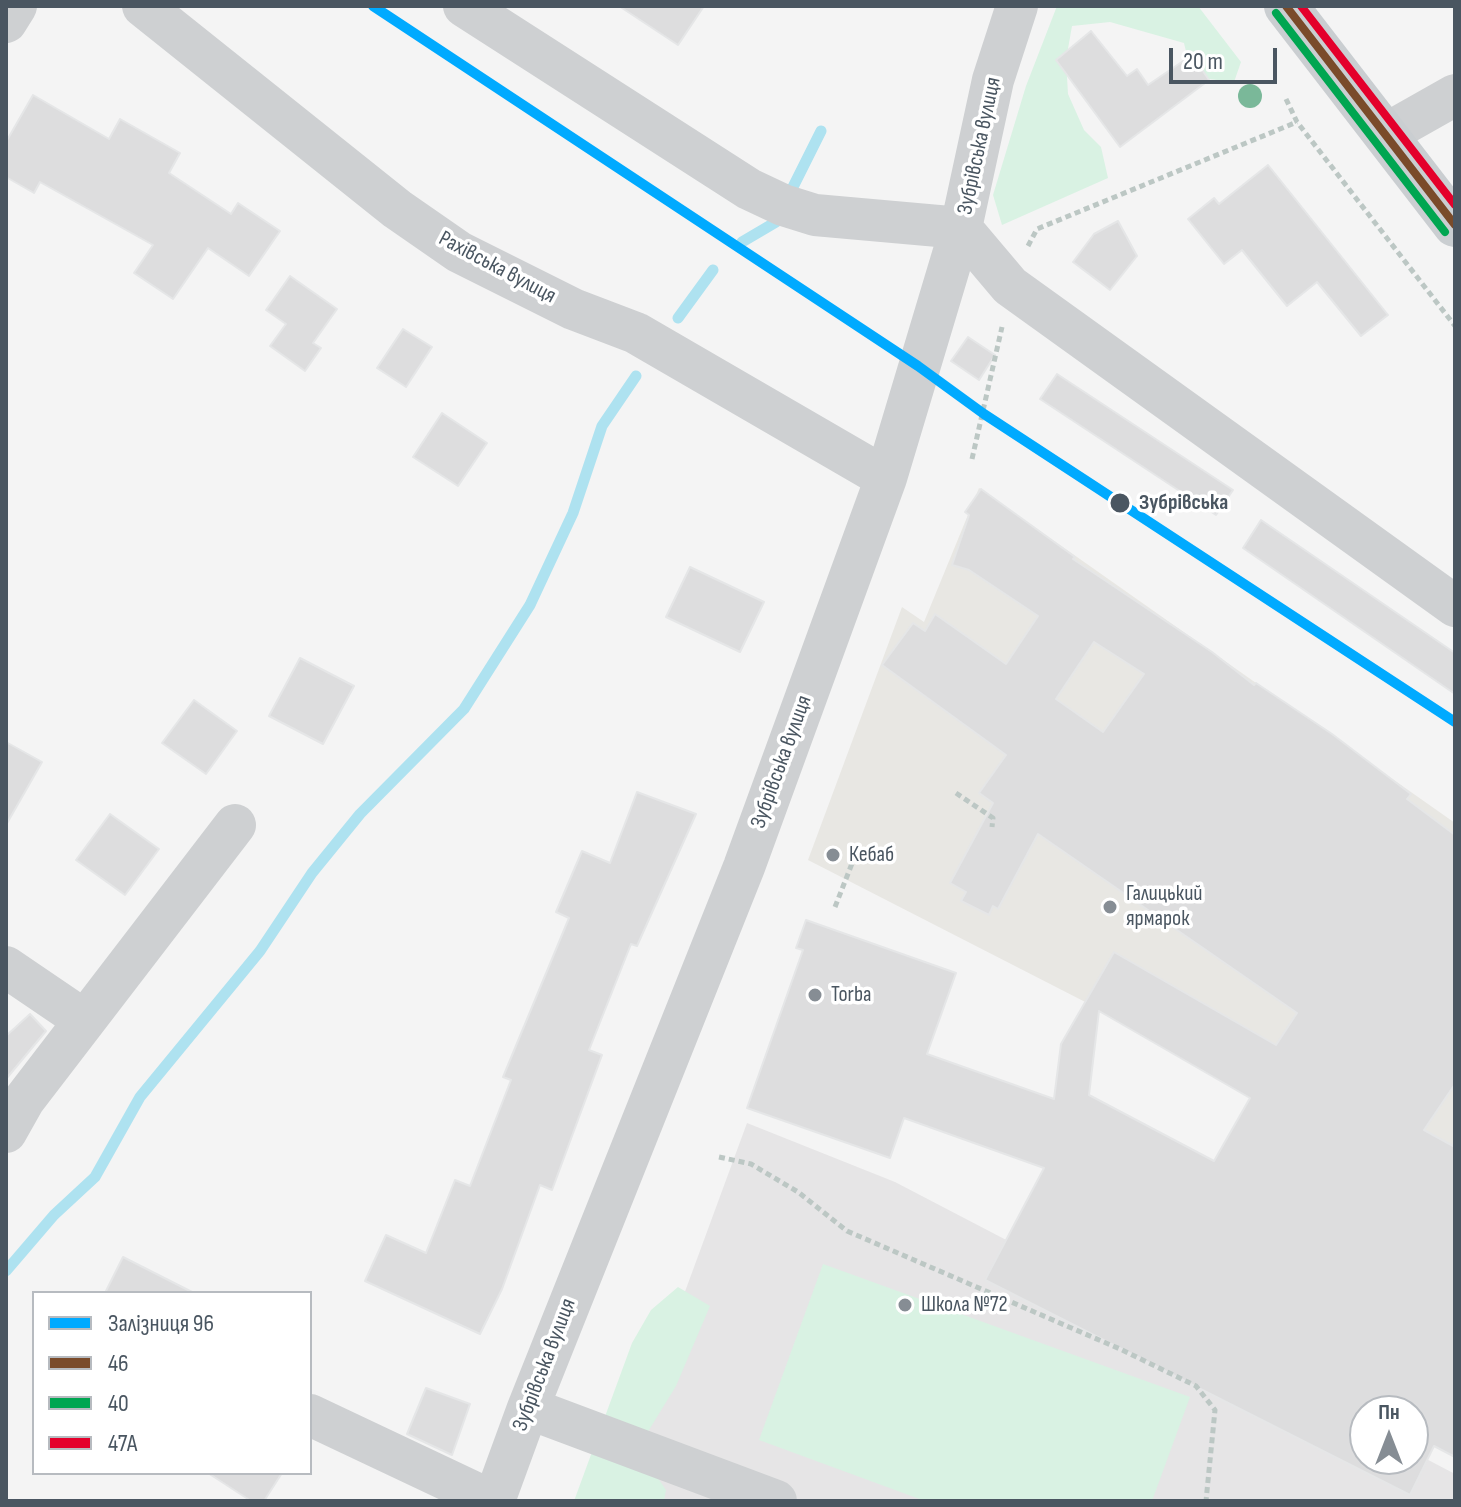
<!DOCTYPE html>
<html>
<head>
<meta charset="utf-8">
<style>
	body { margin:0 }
	#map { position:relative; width:1461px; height:1507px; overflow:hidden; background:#f4f4f4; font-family:"Sofia Sans Condensed",sans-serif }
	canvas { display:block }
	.frame { position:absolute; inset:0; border:8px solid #4a5661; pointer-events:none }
	.legend { position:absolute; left:32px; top:1291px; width:280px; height:184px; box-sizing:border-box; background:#fff; border:2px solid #b7bbc0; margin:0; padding:10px 14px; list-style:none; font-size:24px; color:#4a5661 }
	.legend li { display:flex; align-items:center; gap:16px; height:40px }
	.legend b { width:40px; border:2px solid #b7bbc0 }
	.north { position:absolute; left:1349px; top:1395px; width:80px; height:80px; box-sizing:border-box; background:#fff; border:2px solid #b7bbc0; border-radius:50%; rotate:0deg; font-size:22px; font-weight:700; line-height:32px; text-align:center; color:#4a5661 }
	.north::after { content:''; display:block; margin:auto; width:28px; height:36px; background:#868d94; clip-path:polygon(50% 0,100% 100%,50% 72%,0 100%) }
	.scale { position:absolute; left:1169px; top:48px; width:108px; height:36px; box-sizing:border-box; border:4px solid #4a5661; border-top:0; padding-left:10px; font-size:24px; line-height:28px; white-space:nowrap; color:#4a5661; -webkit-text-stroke:6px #fff; paint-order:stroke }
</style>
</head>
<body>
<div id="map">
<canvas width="1461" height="1507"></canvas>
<div class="frame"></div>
<ul class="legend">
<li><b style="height:10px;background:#0af"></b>Залізниця 96</li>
<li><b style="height:10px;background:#7a4b2a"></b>46</li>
<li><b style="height:10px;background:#00a651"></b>40</li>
<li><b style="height:10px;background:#e4002b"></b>47А</li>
</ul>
<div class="north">Пн</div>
<div class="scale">20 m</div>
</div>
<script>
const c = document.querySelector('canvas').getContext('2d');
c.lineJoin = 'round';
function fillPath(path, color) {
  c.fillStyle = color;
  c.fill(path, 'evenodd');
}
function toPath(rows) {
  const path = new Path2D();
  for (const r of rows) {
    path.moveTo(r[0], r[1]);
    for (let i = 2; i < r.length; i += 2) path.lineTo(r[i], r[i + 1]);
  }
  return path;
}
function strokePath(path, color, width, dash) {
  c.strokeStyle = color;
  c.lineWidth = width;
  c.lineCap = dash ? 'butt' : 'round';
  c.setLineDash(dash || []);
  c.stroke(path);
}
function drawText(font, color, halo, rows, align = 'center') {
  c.font = font + ' "Sofia Sans Condensed",sans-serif';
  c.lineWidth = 7;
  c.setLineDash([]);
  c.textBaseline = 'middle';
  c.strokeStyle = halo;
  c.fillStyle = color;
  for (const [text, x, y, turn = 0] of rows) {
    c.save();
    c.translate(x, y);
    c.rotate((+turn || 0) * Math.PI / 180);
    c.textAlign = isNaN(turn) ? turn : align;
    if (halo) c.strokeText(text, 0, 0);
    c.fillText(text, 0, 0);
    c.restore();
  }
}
fillPath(toPath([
	[979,488,1455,823,1455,998,928,625,1455,1003,1455,1209,1218,1070,808,860,902,607,924,622]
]), '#e8e7e3');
fillPath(toPath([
	[747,1123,895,1182,1365,1427,1365,1459,1413,1459,1413,1452,1455,1474,1455,1501,608,1501]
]), '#e6e5e6');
fillPath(toPath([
	[1057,6,1198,6,1241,62,1234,82,1192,77,1184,43,1110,22,1072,26,1066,60,1068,94,1084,130,1101,147,1108,178,1002,225,993,195,1026,86],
	[823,1264,1190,1397,1152,1501,925,1501,759,1440],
	[678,1287,710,1306,676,1386,649,1430,647,1462,666,1490,664,1501,574,1501,632,1343,651,1310]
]), '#d9f2e3');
strokePath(toPath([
	[792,189,821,131],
	[742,242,776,222],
	[678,318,713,270],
	[6,1271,54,1215,95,1177,140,1097,260,951,312,873,360,814,464,709,530,605,573,513,602,426,636,376]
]), '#aee2f0', 11);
const building = toPath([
	[619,6,704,6,678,45,619,6],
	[1091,31,1127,76,1137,69,1148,85,1192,55,1209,80,1120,147,1056,60,1091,31],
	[33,95,109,139,120,119,180,153,169,173,231,214,238,203,280,231,249,276,208,248,173,299,134,273,153,245,40,182,34,193,6,177,6,142,33,95],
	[1268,165,1388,315,1361,336,1317,282,1287,306,1242,250,1224,264,1188,219,1214,198,1219,204,1268,165],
	[1118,221,1137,256,1110,290,1073,262,1094,234,1118,221],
	[290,276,337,309,313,343,321,348,305,371,270,346,286,324,266,310,290,276],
	[403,329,432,347,406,387,377,368,403,329],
	[968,337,995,355,979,380,951,361,968,337],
	[1057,374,1233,490,1216,515,1040,399,1057,374],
	[442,413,487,443,458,486,413,457,442,413],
	[981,489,1075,557,1073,559,1212,652,1254,685,1256,683,1332,734,1411,794,1407,799,1455,835,1455,1084,1424,1130,1455,1147,1455,1457,1434,1446,1410,1495,985,1280,1044,1168,904,1118,890,1158,747,1108,803,950,796,948,806,920,956,973,927,1054,1054,1099,1061,1044,1114,952,1276,1045,1297,1013,1038,834,998,909,993,906,989,915,961,901,966,892,950,883,993,803,979,793,1006,755,882,665,913,623,925,631,935,614,1006,664,1038,616,969,570,952,565,969,515,965,512,981,489],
	[1094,642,1144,674,1103,732,1056,699,1094,642],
	[1099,1011,1250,1098,1214,1161,1089,1095,1099,1011],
	[1365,1411,1413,1411,1413,1459,1365,1459,1365,1411],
	[1261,520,1455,653,1455,694,1243,548,1261,520],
	[690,567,764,602,740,652,666,617,690,567],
	[300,658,354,686,323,744,269,716,300,658],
	[194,700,237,731,206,774,162,743,194,700],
	[6,742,42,762,6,825,6,742],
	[637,792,696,814,637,946,631,944,589,1050,602,1055,552,1190,540,1185,502,1289,480,1334,365,1281,386,1235,426,1253,455,1180,470,1186,511,1080,503,1077,569,918,556,912,582,851,610,863,637,792],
	[110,814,159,849,125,895,76,860,110,814],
	[30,1014,46,1031,6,1079,6,1036,30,1014],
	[123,1257,194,1293,105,1293,123,1257],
	[426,1388,470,1404,452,1455,407,1434,426,1388],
	[208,1473,282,1473,264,1501,251,1501,208,1473]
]);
fillPath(building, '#ddddde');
strokePath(building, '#e5e6e7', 2);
strokePath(toPath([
	[1286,99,1297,122,1455,326],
	[1028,246,1037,229,1297,122],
	[972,459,1002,327],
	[956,793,993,818,992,827],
	[835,907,860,843],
	[719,1157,751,1164,798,1192,847,1231,1120,1349,1196,1386,1215,1410,1206,1501]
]), '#bcc7c4', 5, [6, 4]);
strokePath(toPath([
	[143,6,397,209,459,252,573,309,636,333,886,478],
	[464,6,749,189,783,205,815,215,961,228,1010,286,1455,606],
	[6,22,16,6],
	[1386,134,1455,95],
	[6,967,84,1020],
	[6,1132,24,1100,235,825],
	[528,1408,776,1501],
	[310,1415,492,1501],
	[494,1501,528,1408,744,867,886,478,961,228,993,80,1017,6]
]), '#ced0d2', 42);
strokePath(toPath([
	[1286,6,1455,225]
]), '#caced1', 44);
strokePath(toPath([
	[1286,6,1455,225]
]), '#7a4b2a', 8);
strokePath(toPath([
	[1276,13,1445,232]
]), '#00a651', 8);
strokePath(toPath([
	[1301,6,1455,205]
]), '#e4002b', 8);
strokePath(toPath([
	[373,6,918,366,984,414,1455,722]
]), '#0af', 10);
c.fillStyle = '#7ab899';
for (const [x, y] of [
	[1250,96]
]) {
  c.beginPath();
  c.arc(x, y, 12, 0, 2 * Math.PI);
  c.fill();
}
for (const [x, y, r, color] of [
	[1120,503,11,"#4a5661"],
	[833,855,8,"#868d94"],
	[1110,907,8,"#868d94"],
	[815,995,8,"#868d94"],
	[905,1305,8,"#868d94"]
]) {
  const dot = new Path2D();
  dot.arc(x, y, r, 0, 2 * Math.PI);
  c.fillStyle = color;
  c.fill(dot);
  strokePath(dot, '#fff', 3);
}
drawText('22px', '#4a5661', '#fff', [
	["Зубрівська вулиця",980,146,-78],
	["Рахівська вулиця",497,268,28],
	["Зубрівська вулиця",782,762,-70],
	["Зубрівська вулиця",545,1365,-69]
]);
drawText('bold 22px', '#4a5661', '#fff', [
	["Зубрівська",1139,503]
], 'left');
drawText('22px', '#4a5661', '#fff', [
	["Кебаб",849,855],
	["Галицький",1126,894],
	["ярмарок",1126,919],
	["Torba",831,995],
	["Школа №72",921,1305]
], 'left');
</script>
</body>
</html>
